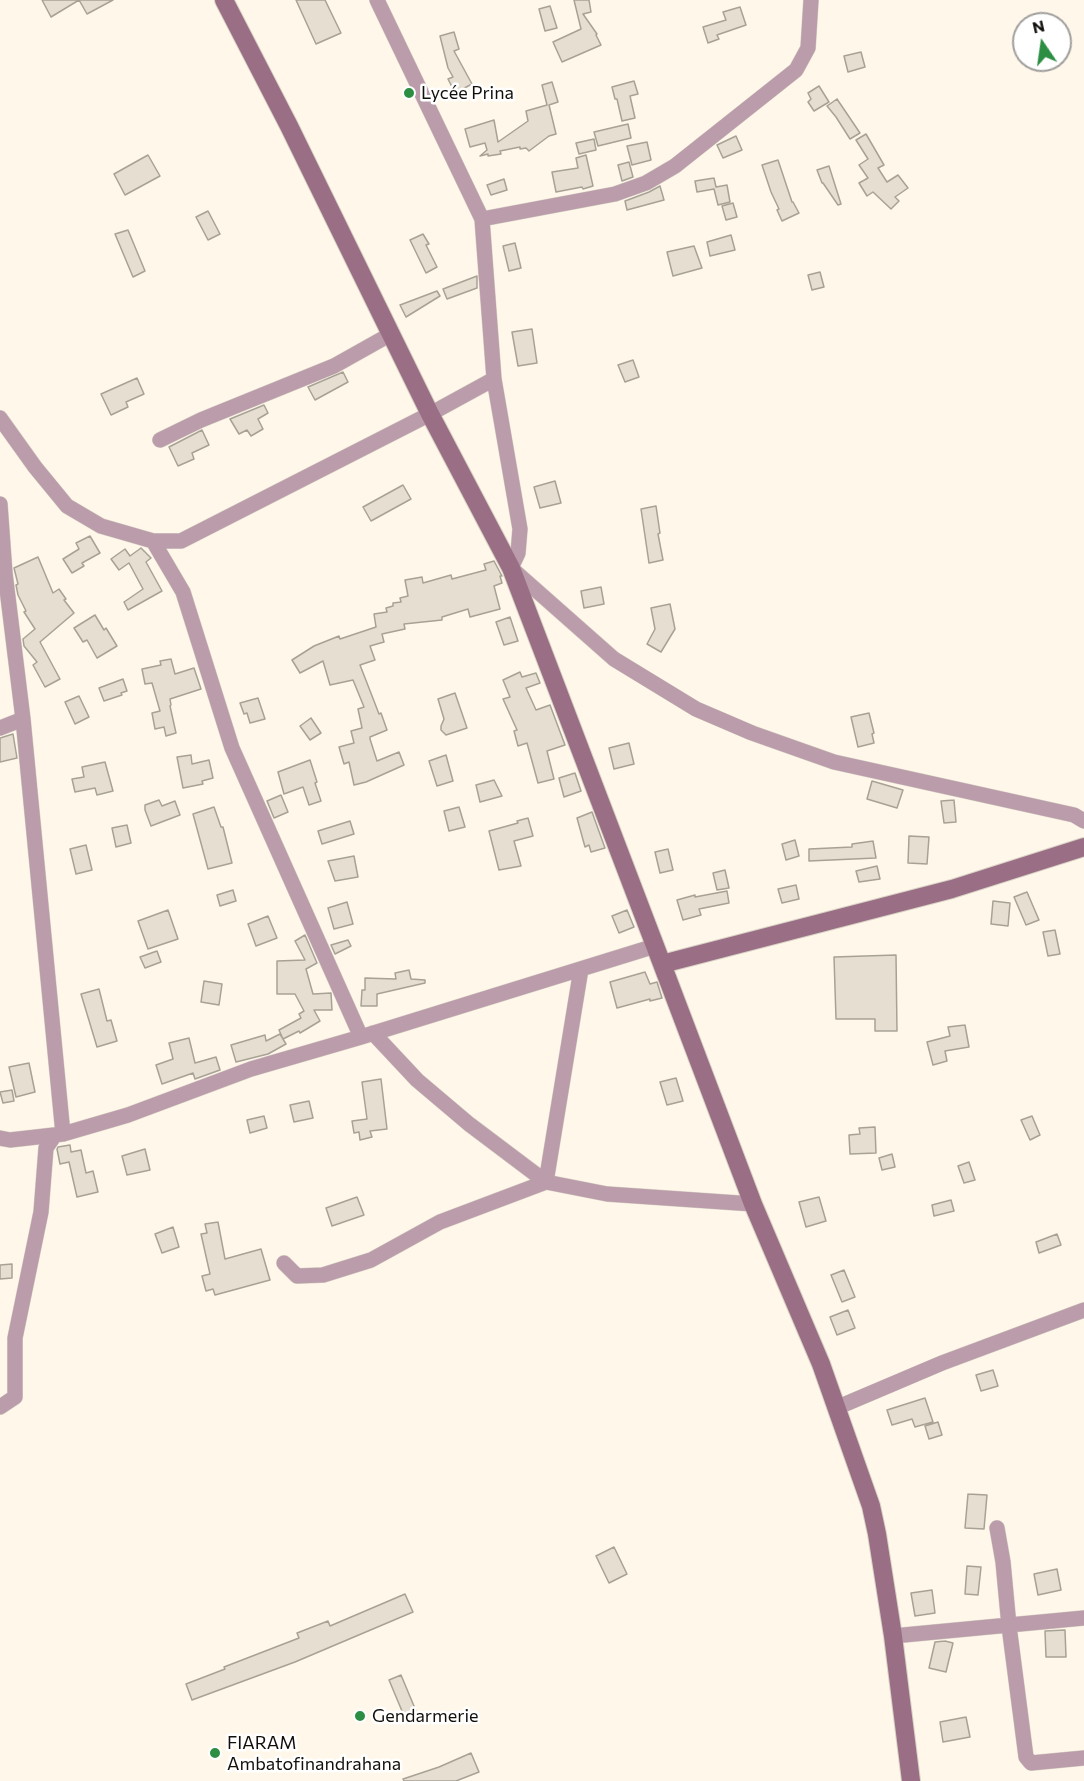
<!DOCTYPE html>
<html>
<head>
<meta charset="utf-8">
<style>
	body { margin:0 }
	#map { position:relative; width:1084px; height:1781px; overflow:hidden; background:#fff8ea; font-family:Commissioner,sans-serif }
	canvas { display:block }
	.north { position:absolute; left:1012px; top:12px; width:60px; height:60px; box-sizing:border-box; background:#fff; border:2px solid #a09f9d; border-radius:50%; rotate:347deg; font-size:16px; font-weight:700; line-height:24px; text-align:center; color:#120f0b }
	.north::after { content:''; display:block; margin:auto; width:21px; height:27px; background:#2c8e42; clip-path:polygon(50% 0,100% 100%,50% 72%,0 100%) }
</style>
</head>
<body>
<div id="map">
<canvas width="1084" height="1781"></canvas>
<div class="north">N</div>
</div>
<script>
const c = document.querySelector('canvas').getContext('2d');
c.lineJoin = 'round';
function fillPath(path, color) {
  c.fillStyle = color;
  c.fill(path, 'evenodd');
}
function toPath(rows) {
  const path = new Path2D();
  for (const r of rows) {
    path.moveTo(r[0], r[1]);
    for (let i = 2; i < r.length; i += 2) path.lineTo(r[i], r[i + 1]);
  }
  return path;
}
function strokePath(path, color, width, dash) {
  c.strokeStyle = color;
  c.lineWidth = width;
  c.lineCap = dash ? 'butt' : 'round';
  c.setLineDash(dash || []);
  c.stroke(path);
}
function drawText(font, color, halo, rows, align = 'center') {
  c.font = font + ' Commissioner,sans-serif';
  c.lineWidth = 5;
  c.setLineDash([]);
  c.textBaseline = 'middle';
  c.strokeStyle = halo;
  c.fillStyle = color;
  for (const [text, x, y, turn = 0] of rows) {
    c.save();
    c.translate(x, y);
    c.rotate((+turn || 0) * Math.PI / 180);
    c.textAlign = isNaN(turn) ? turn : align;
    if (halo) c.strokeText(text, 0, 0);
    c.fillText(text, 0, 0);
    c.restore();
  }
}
const building = toPath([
	[42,0,79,0,51,17,42,0],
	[79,0,113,0,87,14,79,0],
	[296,0,325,0,341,33,316,44,296,0],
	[574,0,589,0,591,12,583,14,597,34,596,35,601,45,562,62,553,42,581,29,574,0],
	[550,6,557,28,545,31,539,9,550,6],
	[740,7,746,25,717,35,719,39,708,43,703,27,726,20,723,12,740,7],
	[454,32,459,49,454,51,472,84,455,93,448,79,453,77,448,68,440,36,454,32],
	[861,52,865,67,848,72,844,56,861,52],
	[634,81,638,94,630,96,635,118,622,121,617,99,615,99,612,87,634,81],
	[552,82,558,102,549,105,556,134,549,136,529,151,526,148,520,149,520,147,500,151,501,154,488,156,488,154,480,156,487,150,485,143,470,147,465,129,494,120,498,142,528,121,526,111,547,105,542,85,552,82],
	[819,86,829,102,814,111,808,102,811,99,808,93,819,86],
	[837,99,860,133,850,139,836,117,827,106,837,99],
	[628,124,631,138,598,146,594,132,628,124],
	[866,134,884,165,878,168,887,182,898,175,908,188,895,197,899,201,891,209,873,192,867,196,859,183,868,178,859,165,868,159,856,140,866,134],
	[736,136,742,150,723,158,717,145,736,136],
	[594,139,596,150,579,154,576,143,594,139],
	[647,142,651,160,632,165,627,146,647,142],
	[148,155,160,176,125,195,114,174,148,155],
	[586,155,593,186,583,189,582,187,556,192,552,172,578,168,576,158,586,155],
	[778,160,792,202,793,202,799,213,782,221,777,210,779,209,771,192,762,165,778,160],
	[629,162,633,177,622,181,618,165,629,162],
	[829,166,841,204,838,205,823,183,822,183,817,170,829,166],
	[714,178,716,187,727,185,730,202,718,205,714,189,697,192,695,181,714,178],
	[504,179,507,190,491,195,487,185,504,179],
	[660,186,664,200,627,210,625,201,649,192,660,186],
	[733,203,737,217,726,220,722,206,733,203],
	[208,211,220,234,208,240,196,217,208,211],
	[128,230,145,271,133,277,115,234,128,230],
	[423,234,429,244,426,245,437,267,426,273,410,240,423,234],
	[731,235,735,250,710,256,707,242,731,235],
	[515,243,521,268,509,271,503,246,515,243],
	[694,246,702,268,673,276,667,252,694,246],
	[820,272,824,287,812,290,808,275,820,272],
	[477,276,477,288,447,299,443,289,477,276],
	[437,291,440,296,406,317,400,305,437,291],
	[532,329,537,363,518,366,512,332,532,329],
	[633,360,639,377,625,382,618,365,633,360],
	[343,372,348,382,315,400,308,387,343,372],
	[137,378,144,394,126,402,128,407,111,415,101,394,137,378],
	[264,405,268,413,258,419,263,429,251,436,247,430,239,434,230,419,264,405],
	[202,430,209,445,192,453,194,459,178,466,169,447,202,430],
	[555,481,561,503,540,508,534,487,555,481],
	[403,485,411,499,371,521,363,507,403,485],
	[656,506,660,533,658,534,663,560,649,563,641,509,656,506],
	[90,536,100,553,82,563,84,566,72,573,63,559,79,549,76,543,90,536],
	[141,548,151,558,146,562,162,591,128,610,124,602,143,589,129,563,119,570,111,559,125,549,130,556,141,548],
	[38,557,53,593,59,589,66,599,64,600,74,613,40,642,60,679,45,687,33,665,37,662,24,646,23,639,35,629,24,612,26,611,18,595,16,585,18,584,14,568,38,557],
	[494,561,502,576,500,576,502,583,494,586,500,609,470,617,468,609,442,617,442,620,404,624,405,629,382,634,384,642,370,646,375,660,360,665,374,701,379,714,381,713,387,730,370,737,370,739,377,761,399,752,404,765,366,782,354,785,349,762,344,764,339,747,354,743,351,731,362,728,358,709,364,707,353,680,330,685,323,661,300,673,292,660,314,646,339,636,340,639,376,627,374,614,387,612,386,608,393,606,393,603,401,602,400,598,408,596,405,580,422,577,423,583,451,575,452,579,486,570,484,564,494,561],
	[601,587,604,604,584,608,581,591,601,587],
	[670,604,675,629,661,652,647,644,655,629,651,608,670,604],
	[95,615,104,630,106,628,117,646,97,658,87,640,83,642,74,628,95,615],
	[510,617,518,641,504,645,496,622,510,617],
	[171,659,175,674,194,668,201,689,170,699,171,705,170,706,176,733,166,736,164,727,155,729,152,713,160,711,152,683,145,684,142,669,161,665,160,661,171,659],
	[520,672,522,677,536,673,540,683,526,688,536,710,550,705,565,745,547,751,554,779,538,783,527,743,518,746,514,731,517,730,503,699,510,697,503,680,520,672],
	[123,679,127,691,121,693,122,695,104,701,99,688,123,679],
	[455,693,467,728,446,735,441,730,441,726,444,719,438,699,455,693],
	[79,696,89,717,75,724,65,702,79,696],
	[258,698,265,719,250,723,247,713,244,714,240,703,258,698],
	[869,713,874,733,872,734,874,743,858,747,851,717,869,713],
	[311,718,321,733,310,740,300,726,311,718],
	[13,734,17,758,0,762,0,738,13,734],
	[629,743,634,764,614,769,609,748,629,743],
	[191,755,192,764,209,760,213,778,202,781,203,784,183,788,177,757,191,755],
	[446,755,453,781,437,786,429,761,446,755],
	[310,760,317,782,315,783,321,801,309,805,303,787,284,794,278,772,310,760],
	[105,762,113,791,97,795,95,788,75,792,72,779,84,777,82,767,105,762],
	[575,773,581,791,564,797,559,778,575,773],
	[494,780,502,796,480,802,476,785,494,780],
	[872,781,903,790,897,808,867,799,872,781],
	[281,795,288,812,274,818,267,801,281,795],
	[159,800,162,806,175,801,180,815,151,826,145,810,145,805,159,800],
	[954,800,956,822,944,823,941,801,954,800],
	[214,807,221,827,223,827,232,863,208,869,193,814,214,807],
	[459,807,465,827,449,831,444,811,459,807],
	[592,812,605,848,591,852,589,845,585,847,577,818,592,812],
	[528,818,533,836,514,841,521,866,499,870,489,831,518,823,517,821,528,818],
	[350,821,354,834,322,844,318,831,350,821],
	[127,825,131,843,116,847,112,828,127,825],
	[909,836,929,837,927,864,908,863,909,836],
	[795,840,799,856,786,860,782,844,795,840],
	[873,841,876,858,809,861,809,849,852,847,852,844,873,841],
	[86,845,92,870,76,874,70,849,86,845],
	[668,849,673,870,660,873,655,852,668,849],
	[354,856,358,877,335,881,328,861,354,856],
	[877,866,880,879,859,882,856,871,877,866],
	[725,870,729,888,717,890,713,873,725,870],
	[796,885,799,899,782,903,778,889,796,885],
	[233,890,236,901,220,906,217,895,233,890],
	[727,891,729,903,699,909,701,915,683,920,677,900,695,895,695,897,727,891],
	[1027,892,1039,920,1026,925,1014,897,1027,892],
	[993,901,1010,903,1008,926,991,924,993,901],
	[347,902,353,924,334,929,328,908,347,902],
	[168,910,178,939,148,949,138,921,168,910],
	[627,910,634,927,619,933,612,916,627,910],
	[268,916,277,938,256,946,248,924,268,916],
	[1055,930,1060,954,1048,956,1043,932,1055,930],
	[305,935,317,963,306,969,313,994,331,993,332,1010,314,1010,320,1021,300,1033,299,1031,283,1039,279,1030,301,1018,299,1014,304,1011,295,994,277,994,277,961,305,960,295,941,305,935],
	[348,940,351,946,335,954,331,945,348,940],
	[157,951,161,962,145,968,140,957,157,951],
	[896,955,897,1031,875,1031,875,1019,836,1019,834,957,896,955],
	[409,970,411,979,425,980,425,983,377,994,377,1006,361,1006,362,990,365,990,365,978,396,979,395,973,409,970],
	[645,972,650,984,657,982,662,998,650,1001,650,999,617,1008,610,982,645,972],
	[204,981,222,984,219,1005,201,1002,204,981],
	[99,989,107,1021,111,1020,117,1041,97,1047,81,994,99,989],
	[965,1025,969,1047,945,1051,947,1061,933,1065,927,1042,950,1036,948,1027,965,1025],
	[280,1034,286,1044,268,1054,236,1062,231,1045,265,1035,266,1041,280,1034],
	[189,1038,195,1063,216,1057,220,1070,195,1079,193,1073,162,1084,156,1065,173,1059,169,1043,189,1038],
	[29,1063,35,1092,16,1097,9,1067,29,1063],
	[676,1078,683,1101,667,1105,660,1082,676,1078],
	[381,1079,387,1129,370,1131,372,1137,360,1140,359,1132,354,1133,352,1121,367,1119,362,1082,381,1079],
	[12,1090,14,1101,3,1103,0,1092,12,1090],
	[309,1101,313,1118,294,1122,290,1105,309,1101],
	[264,1116,267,1128,250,1133,247,1120,264,1116],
	[1032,1116,1040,1135,1030,1140,1021,1120,1032,1116],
	[875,1127,876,1153,850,1154,849,1135,860,1134,859,1128,875,1127],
	[70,1145,71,1152,81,1150,86,1173,93,1171,98,1192,77,1197,69,1162,60,1164,57,1149,58,1147,70,1145],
	[145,1149,150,1170,127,1175,122,1156,145,1149],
	[892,1154,895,1167,882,1170,879,1158,892,1154],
	[969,1162,975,1180,964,1183,958,1166,969,1162],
	[357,1197,364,1215,332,1226,326,1208,357,1197],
	[819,1197,826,1221,806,1227,799,1202,819,1197],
	[951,1200,954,1211,934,1216,932,1205,951,1200],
	[218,1222,225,1259,261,1249,270,1280,215,1295,213,1289,206,1291,202,1276,210,1274,201,1234,207,1233,205,1224,218,1222],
	[173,1227,179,1247,162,1253,155,1234,173,1227],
	[1057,1234,1061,1245,1039,1253,1036,1242,1057,1234],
	[12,1264,12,1278,0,1279,0,1265,12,1264],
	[844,1270,855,1297,842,1302,831,1275,844,1270],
	[848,1310,855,1328,837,1335,830,1317,848,1310],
	[993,1370,998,1386,981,1391,976,1375,993,1370],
	[925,1398,933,1422,915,1427,912,1419,892,1425,887,1410,925,1398],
	[938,1422,942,1435,929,1439,925,1426,938,1422],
	[968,1494,987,1495,984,1529,965,1528,968,1494],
	[614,1547,627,1574,609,1583,596,1556,614,1547],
	[967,1566,981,1567,978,1595,965,1594,967,1566],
	[1057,1569,1061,1590,1038,1595,1034,1574,1057,1569],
	[932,1590,935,1613,915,1616,911,1593,932,1590],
	[405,1594,413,1612,295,1662,192,1700,186,1684,225,1669,224,1667,299,1638,297,1633,328,1621,330,1626,405,1594],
	[1065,1630,1066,1657,1046,1657,1045,1631,1065,1630],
	[945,1641,953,1643,946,1672,929,1668,935,1642,945,1641],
	[401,1675,419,1718,407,1723,389,1680,401,1675],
	[966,1717,970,1737,943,1742,940,1722,966,1717],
	[471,1753,479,1772,456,1781,404,1781,403,1779,439,1767,471,1753]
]);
fillPath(building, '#e5ded1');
strokePath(building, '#a8a296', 1.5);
const street = toPath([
	[377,0,482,219,494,379,520,529,518,553,511,568,614,659,696,709,752,733,834,762,1074,815,1084,821],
	[482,219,615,194,646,183,675,166,796,70,808,48,811,0],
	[0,418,35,467,67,506,101,526,153,541,181,541,430,414,494,379],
	[160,440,201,420,334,366,391,334],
	[0,504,5,573,23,719,63,1134],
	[153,541,183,592,232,748,361,1037],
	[0,728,23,719],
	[373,1033,417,1080,469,1124,546,1182,607,1194,753,1204],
	[0,1138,10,1140,63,1134,128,1115,251,1069,361,1037,655,946],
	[284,1263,297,1276,323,1275,371,1260,440,1222,546,1182,581,969],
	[0,1407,15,1397,15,1338,41,1212,46,1148,55,1135],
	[836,1408,942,1363,1084,1310],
	[997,1528,1003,1562,1009,1626,1026,1757,1031,1763,1084,1758],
	[893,1636,1084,1618]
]);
const secondary = toPath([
	[224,0,289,126,430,414,511,568,662,964,952,889,1084,847],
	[662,964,753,1204,821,1364,871,1506,877,1534,893,1636,911,1781]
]);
strokePath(street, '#d9d3c6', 16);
strokePath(secondary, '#d9d3c6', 20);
strokePath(street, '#ba9cab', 15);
strokePath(secondary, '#9a6f85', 18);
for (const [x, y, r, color] of [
	[409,93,6,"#2c8e42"],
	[360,1716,6,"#2c8e42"],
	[215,1753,6,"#2c8e42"]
]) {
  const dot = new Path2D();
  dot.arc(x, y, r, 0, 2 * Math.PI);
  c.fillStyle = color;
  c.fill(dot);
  strokePath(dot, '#fff', 2);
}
drawText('18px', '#120f0b', '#fff', [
	["Lycée Prina",421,93],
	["Gendarmerie",372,1716],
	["FIARAM",227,1743],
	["Ambatofinandrahana",227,1764]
], 'left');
</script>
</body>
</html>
